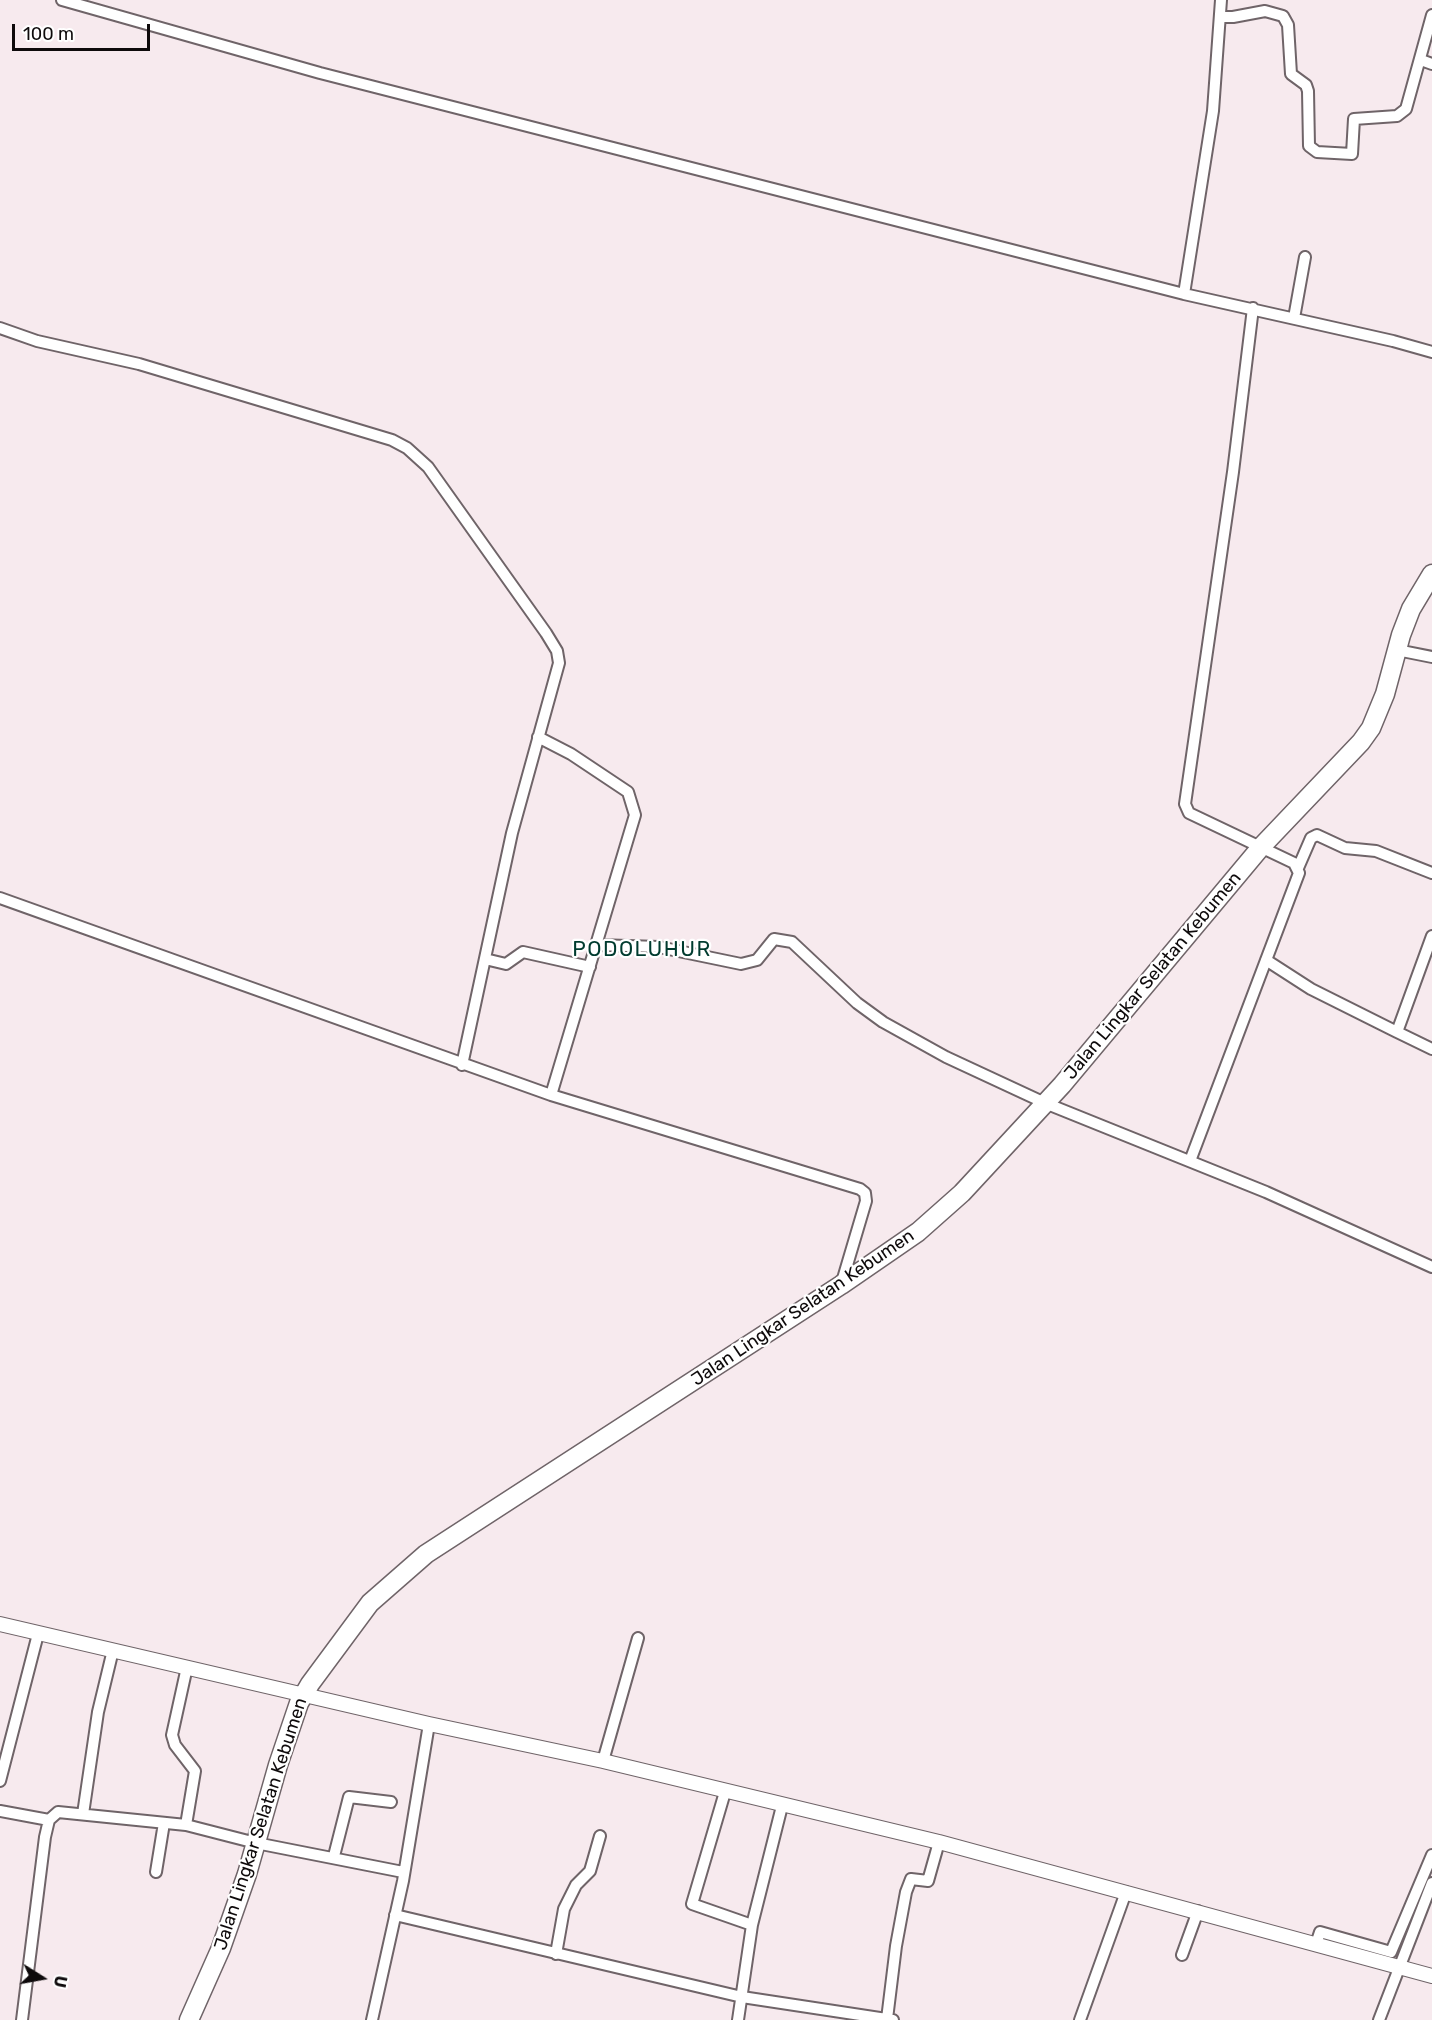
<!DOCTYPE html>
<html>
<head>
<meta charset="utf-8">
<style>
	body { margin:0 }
	#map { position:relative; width:1432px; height:2020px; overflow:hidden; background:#f7eaee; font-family:Rubik,sans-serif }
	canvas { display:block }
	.north { position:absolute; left:12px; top:1948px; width:60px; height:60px; -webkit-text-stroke:4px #fff; paint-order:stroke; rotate:101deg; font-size:16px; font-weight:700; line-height:24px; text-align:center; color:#0e0a0b }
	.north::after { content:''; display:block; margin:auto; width:21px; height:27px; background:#0e0a0b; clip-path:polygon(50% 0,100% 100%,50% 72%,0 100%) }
	.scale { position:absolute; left:12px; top:24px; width:138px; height:27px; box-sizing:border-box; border:3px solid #0e0a0b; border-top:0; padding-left:8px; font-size:18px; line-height:21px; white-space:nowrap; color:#0e0a0b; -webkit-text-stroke:4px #fff; paint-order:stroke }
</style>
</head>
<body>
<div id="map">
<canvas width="1432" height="2020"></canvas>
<div class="north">U</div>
<div class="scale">100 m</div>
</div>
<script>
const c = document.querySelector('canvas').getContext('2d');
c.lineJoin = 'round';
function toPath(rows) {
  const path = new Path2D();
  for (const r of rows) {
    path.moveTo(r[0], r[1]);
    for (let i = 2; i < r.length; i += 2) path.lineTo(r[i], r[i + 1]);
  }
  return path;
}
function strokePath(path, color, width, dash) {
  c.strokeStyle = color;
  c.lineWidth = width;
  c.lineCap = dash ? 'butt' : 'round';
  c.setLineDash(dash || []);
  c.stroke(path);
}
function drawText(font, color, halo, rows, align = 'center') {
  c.font = font + ' Rubik,sans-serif';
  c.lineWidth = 4.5;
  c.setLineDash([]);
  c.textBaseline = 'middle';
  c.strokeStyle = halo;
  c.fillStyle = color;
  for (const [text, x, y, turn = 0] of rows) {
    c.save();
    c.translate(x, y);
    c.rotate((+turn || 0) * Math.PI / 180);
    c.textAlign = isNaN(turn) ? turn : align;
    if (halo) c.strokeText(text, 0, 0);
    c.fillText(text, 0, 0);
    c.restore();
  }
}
const street = toPath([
	[62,0,320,73,1184,294],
	[1221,0,1213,111,1184,294,1393,341,1432,352],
	[1220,17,1233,17,1265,11,1283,16,1288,25,1291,74,1306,85,1308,91,1309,146,1317,152,1352,154,1354,119,1397,116,1406,109,1432,15],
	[1421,60,1432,64],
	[1294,318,1305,257],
	[0,328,37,341,139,364,392,440,407,448,428,467,546,633,557,651,559,663,512,833,462,1065],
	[1397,650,1432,657],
	[538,737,571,754,628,792,635,815,551,1095],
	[1298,868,1311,838,1317,835,1345,848,1376,851,1432,873],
	[0,898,551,1095,860,1189,865,1193,866,1201,842,1282],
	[1432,936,1397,1032,1432,1049],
	[597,945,659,947,741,964,757,960,774,939,792,942,857,1003,883,1022,946,1057,1045,1103,1266,1192,1432,1267],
	[485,959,506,964,523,952,590,967],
	[1266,960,1311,989,1397,1032],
	[1190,1161,1299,873,1294,863,1189,813,1185,804,1233,472,1253,308],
	[603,1761,638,1638],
	[0,1781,38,1634],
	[725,1792,692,1904,752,1925],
	[0,1811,49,1820],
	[83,1814,98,1712,113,1650],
	[186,1825,195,1771,175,1745,172,1735,187,1667],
	[334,1856,349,1797,391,1802],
	[156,1872,164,1823],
	[395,1915,742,1997,893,2020],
	[1316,1944,1320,1932,1391,1952,1432,1855],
	[556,1954,564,1909,576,1885,590,1871,600,1836],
	[1182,1955,1198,1911],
	[887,2019,896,1946,906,1892,911,1879,928,1881,939,1842],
	[22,2020,45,1837,49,1820,58,1812,186,1825,256,1843,403,1872],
	[372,2020,403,1881,429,1724],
	[738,2020,752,1925,782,1806],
	[1080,2020,1126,1892],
	[1379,2020,1432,1883]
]);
const secondary = toPath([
	[0,1624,429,1724,603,1761,939,1842,1432,1976]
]);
const highway = toPath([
	[189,2020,221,1948,247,1874,278,1765,299,1703,310,1684,370,1603,426,1554,841,1285,918,1232,962,1193,1062,1085,1261,847,1361,742,1371,728,1385,694,1401,635,1411,609,1432,574]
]);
strokePath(street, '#6f6468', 14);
strokePath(secondary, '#6f6468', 16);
strokePath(highway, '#6f6468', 21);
strokePath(street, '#fff', 10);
strokePath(secondary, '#fff', 14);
strokePath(highway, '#fff', 18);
drawText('18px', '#0e0a0b', '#fff', [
	["Jalan Lingkar Selatan Kebumen",1153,976,-50],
	["Jalan Lingkar Selatan Kebumen",803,1308,-34],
	["Jalan Lingkar Selatan Kebumen",261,1824,-72]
]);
c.letterSpacing = '1.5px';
drawText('21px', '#003b2f', '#fff', [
	["PODOLUHUR",642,950]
]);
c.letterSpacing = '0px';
</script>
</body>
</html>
